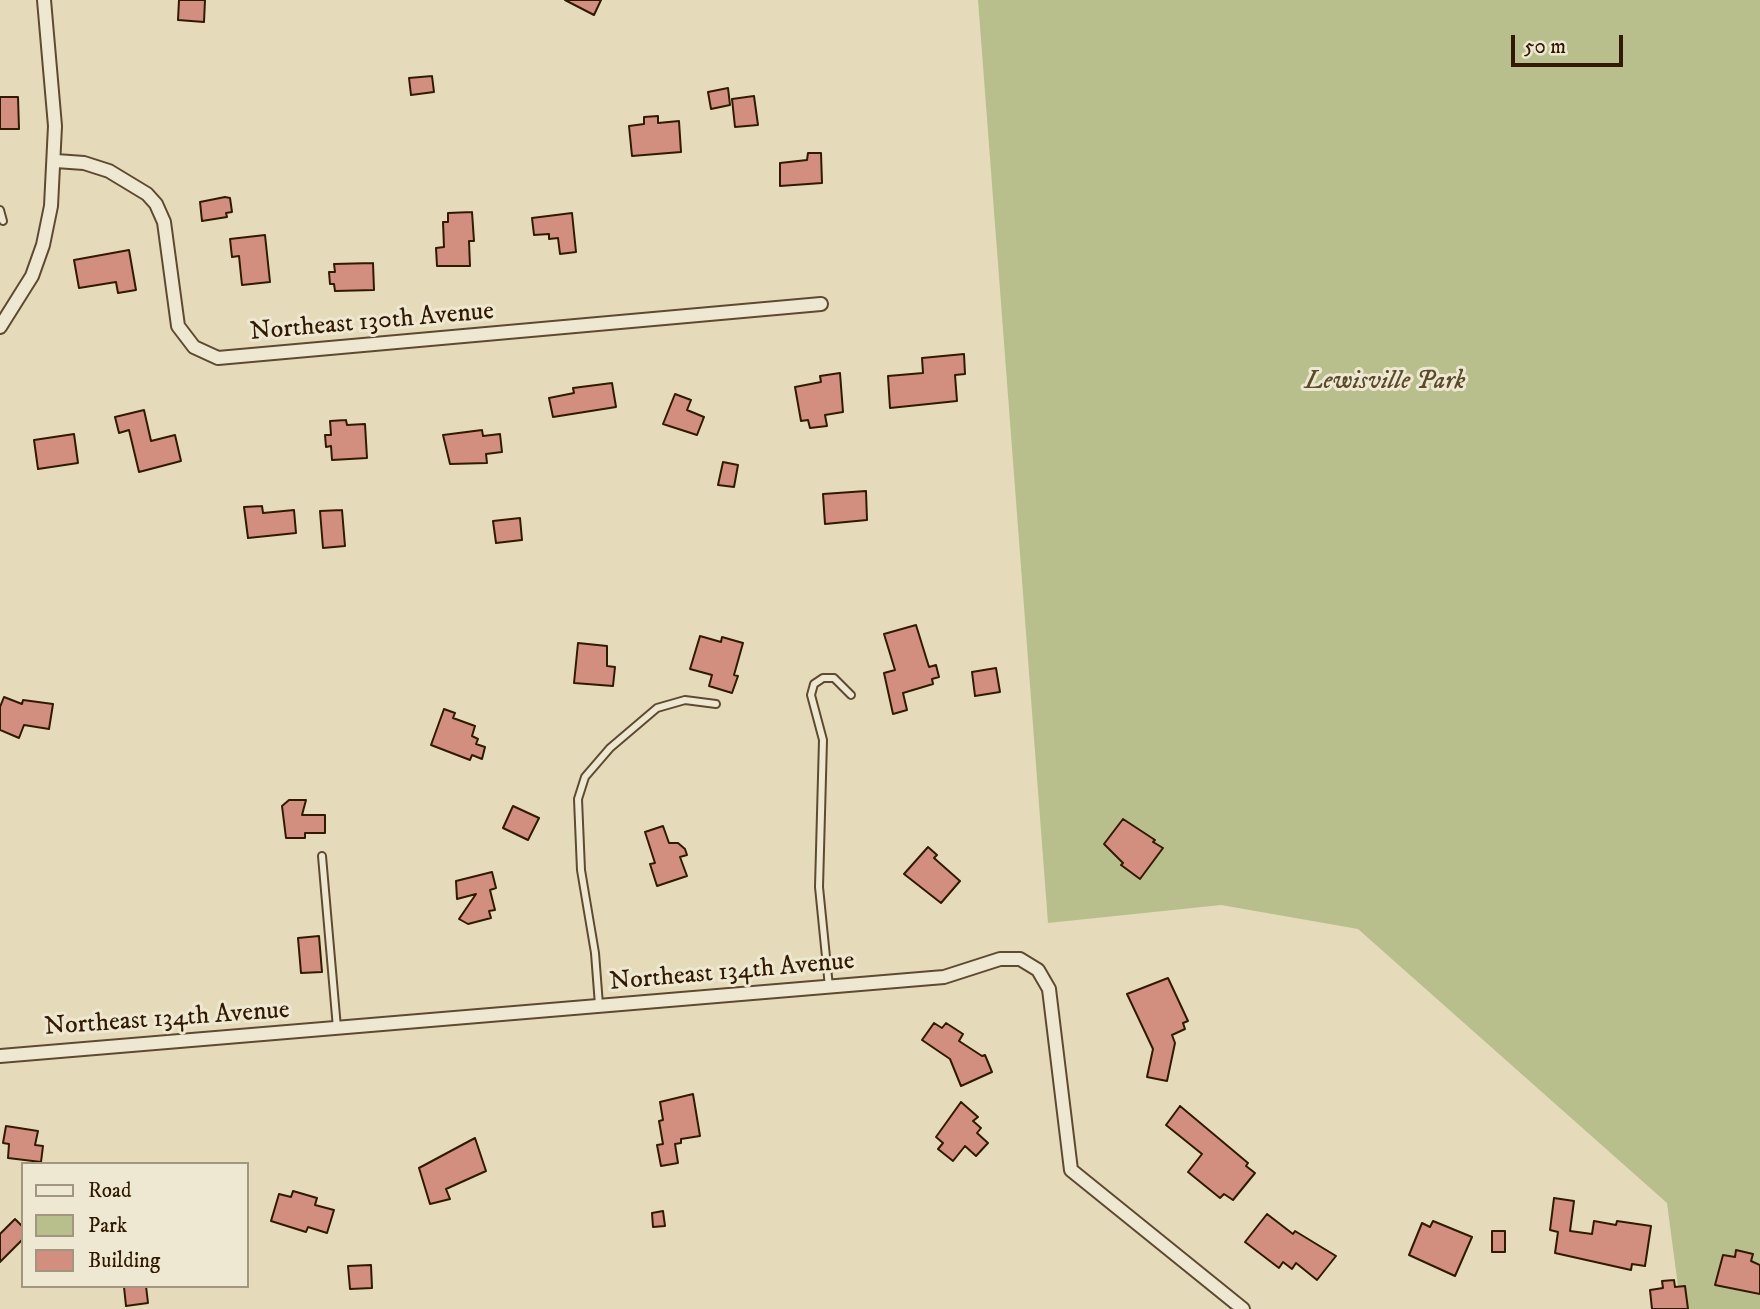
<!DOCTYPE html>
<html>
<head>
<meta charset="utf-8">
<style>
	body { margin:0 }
	#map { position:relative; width:1760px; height:1309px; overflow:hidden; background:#e5dbbb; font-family:"IM FELL DW Pica",serif }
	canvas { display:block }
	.legend { position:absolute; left:21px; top:1162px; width:228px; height:126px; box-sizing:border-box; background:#eee8d3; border:2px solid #a3967f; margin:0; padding:9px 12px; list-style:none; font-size:21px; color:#321a01 }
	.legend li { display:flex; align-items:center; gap:14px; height:35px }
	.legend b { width:35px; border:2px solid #a3967f }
	.scale { position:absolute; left:1511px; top:35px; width:112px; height:32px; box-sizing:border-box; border:4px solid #321a01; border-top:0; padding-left:9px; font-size:21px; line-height:24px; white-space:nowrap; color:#321a01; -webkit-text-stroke:5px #eee8d3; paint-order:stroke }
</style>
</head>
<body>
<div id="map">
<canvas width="1760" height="1309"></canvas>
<ul class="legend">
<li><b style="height:9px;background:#eee8d3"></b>Road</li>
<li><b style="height:19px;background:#b8bf8d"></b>Park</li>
<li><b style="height:19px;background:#d28e7e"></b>Building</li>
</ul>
<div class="scale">50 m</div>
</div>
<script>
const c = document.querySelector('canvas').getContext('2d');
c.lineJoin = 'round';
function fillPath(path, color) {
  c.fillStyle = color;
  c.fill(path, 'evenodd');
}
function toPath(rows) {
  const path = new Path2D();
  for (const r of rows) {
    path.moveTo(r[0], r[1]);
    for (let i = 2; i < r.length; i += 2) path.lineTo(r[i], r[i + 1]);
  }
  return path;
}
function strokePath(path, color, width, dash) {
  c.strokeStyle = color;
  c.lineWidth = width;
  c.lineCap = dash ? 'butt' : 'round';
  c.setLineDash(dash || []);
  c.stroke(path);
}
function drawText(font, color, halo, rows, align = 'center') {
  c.font = font + ' "IM FELL DW Pica",serif';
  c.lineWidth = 6;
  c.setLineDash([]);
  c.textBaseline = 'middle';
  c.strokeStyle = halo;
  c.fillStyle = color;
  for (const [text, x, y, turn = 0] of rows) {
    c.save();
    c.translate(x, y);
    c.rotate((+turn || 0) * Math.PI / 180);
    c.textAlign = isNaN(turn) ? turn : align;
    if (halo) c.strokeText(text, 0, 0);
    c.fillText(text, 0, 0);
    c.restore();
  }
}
fillPath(toPath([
	[978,0,1760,0,1760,1309,1681,1309,1667,1203,1358,929,1221,905,1048,923]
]), '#b8bf8d');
const building = toPath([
	[179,0,205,0,204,22,178,20,179,0],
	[565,0,601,0,594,15,565,0],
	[432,76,434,92,411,95,409,78,432,76],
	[728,88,730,105,711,109,708,92,728,88],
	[754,96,758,125,735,127,732,99,754,96],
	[0,97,18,97,19,129,0,129,0,97],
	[658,116,658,123,679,121,681,152,632,156,629,126,644,124,644,117,658,116],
	[808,153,821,153,822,183,780,186,780,163,807,160,808,153],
	[225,197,230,198,232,212,226,213,227,217,202,221,200,202,225,197],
	[472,212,474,241,469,241,470,266,437,266,436,248,444,247,443,222,448,222,448,213,472,212],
	[572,213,576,252,560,254,558,238,549,239,549,234,534,235,532,218,572,213],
	[265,235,270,282,242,285,239,256,232,257,230,239,265,235],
	[129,250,136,290,118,293,116,282,79,288,74,260,129,250],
	[373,263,374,290,335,291,334,284,330,284,329,272,335,272,334,264,373,263],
	[964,354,965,374,955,375,957,401,890,408,888,376,923,373,922,358,964,354],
	[840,373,843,412,825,415,827,426,810,428,808,420,801,421,795,387,821,382,820,376,840,373],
	[612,383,616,407,553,417,549,398,574,393,573,388,612,383],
	[675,394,691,400,687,410,704,417,697,435,663,424,675,394],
	[144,410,151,441,175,435,181,461,139,472,129,430,119,433,115,417,144,410],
	[346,420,347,425,365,424,367,458,332,460,331,446,326,447,325,435,331,435,330,421,346,420],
	[482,430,483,436,500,434,502,452,486,454,487,463,450,464,443,435,482,430],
	[74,434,78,463,38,469,34,440,74,434],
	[723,462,738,465,734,487,718,485,723,462],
	[866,491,867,520,825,524,823,494,866,491],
	[262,506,263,513,294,510,296,533,248,538,244,507,262,506],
	[342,510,345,546,323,548,320,511,342,510],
	[520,518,522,540,496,543,493,521,520,518],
	[916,625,929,667,936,665,939,677,932,679,933,684,903,693,907,710,893,714,884,673,895,670,884,634,916,625],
	[700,636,721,642,722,637,743,643,734,675,738,676,732,693,709,686,712,675,690,669,700,636],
	[578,643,607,646,607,666,615,667,613,686,574,683,578,643],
	[996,668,1000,692,975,696,972,672,996,668],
	[4,697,22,704,23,700,53,704,49,729,24,725,19,738,0,730,0,707,4,697],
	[444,709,455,713,453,718,475,726,472,736,478,739,476,744,485,747,482,759,472,755,470,760,431,745,444,709],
	[289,800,306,800,302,815,325,815,325,833,305,833,305,838,286,838,282,806,289,800],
	[513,806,539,818,528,840,503,828,513,806],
	[1123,819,1155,840,1153,842,1163,848,1140,879,1121,865,1123,863,1104,844,1123,819],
	[663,826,669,843,678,843,685,849,687,855,680,857,687,876,657,886,650,864,655,863,645,832,663,826],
	[928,847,937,855,934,858,960,881,941,903,904,874,928,847],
	[492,872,496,888,490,890,495,910,489,911,491,918,468,924,459,919,476,894,457,899,456,881,492,872],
	[319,936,322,972,301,973,298,938,319,936],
	[1168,978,1188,1021,1183,1023,1185,1029,1172,1035,1175,1043,1167,1081,1147,1077,1153,1049,1127,994,1168,978],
	[934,1023,942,1028,946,1023,963,1034,959,1041,982,1056,985,1055,992,1072,961,1086,950,1059,922,1040,934,1023],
	[693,1094,700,1136,681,1139,681,1143,675,1144,678,1163,661,1166,657,1145,663,1144,659,1121,663,1120,660,1102,693,1094],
	[961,1102,978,1117,973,1121,981,1128,977,1133,988,1143,976,1156,965,1146,953,1161,938,1149,943,1143,936,1137,961,1102],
	[1180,1106,1248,1163,1246,1166,1255,1173,1233,1200,1224,1194,1220,1198,1188,1172,1202,1154,1166,1125,1180,1106],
	[6,1126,38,1131,35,1145,43,1146,41,1162,8,1158,9,1144,3,1143,6,1126],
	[475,1138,486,1171,446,1189,450,1199,430,1204,419,1168,475,1138],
	[293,1191,317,1198,315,1205,334,1210,327,1233,308,1227,306,1232,271,1221,279,1194,291,1197,293,1191],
	[1554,1198,1574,1201,1570,1231,1592,1234,1594,1221,1616,1225,1617,1221,1651,1226,1645,1266,1632,1264,1631,1270,1555,1253,1558,1232,1550,1230,1554,1198],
	[663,1211,665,1226,653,1227,652,1213,663,1211],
	[1267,1214,1293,1234,1295,1231,1336,1256,1317,1280,1296,1263,1292,1269,1283,1262,1279,1268,1245,1242,1267,1214],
	[15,1219,23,1227,23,1239,0,1262,0,1234,15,1219],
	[1433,1221,1472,1237,1455,1276,1409,1255,1422,1223,1430,1227,1433,1221],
	[1492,1231,1505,1231,1505,1252,1492,1252,1492,1231],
	[1736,1250,1753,1254,1751,1261,1760,1265,1760,1294,1715,1285,1723,1255,1735,1257,1736,1250],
	[371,1265,372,1288,350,1289,348,1266,371,1265],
	[1674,1280,1675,1287,1685,1286,1688,1309,1652,1309,1650,1290,1663,1288,1662,1281,1674,1280],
	[146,1286,148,1303,126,1306,124,1287,146,1286]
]);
fillPath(building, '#d28e7e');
strokePath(building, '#321a01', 2);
const service = toPath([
	[0,210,3,221],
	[322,856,337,1028],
	[829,987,819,887,823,740,811,695,814,684,823,678,834,678,851,695],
	[599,1005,595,953,581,870,578,799,585,777,610,748,657,708,685,700,716,704]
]);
const minor = toPath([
	[56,161,84,163,109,171,147,194,156,204,164,222,178,326,194,347,218,358,821,304],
	[0,327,32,276,43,245,51,206,55,126,44,0],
	[0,1056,944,977,1000,959,1020,959,1038,970,1049,989,1071,1170,1243,1309]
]);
strokePath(service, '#5f4a30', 10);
strokePath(minor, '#5f4a30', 16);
strokePath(service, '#eee8d3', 6);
strokePath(minor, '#eee8d3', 12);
drawText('26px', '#321a01', '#eee8d3', [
	["Northeast 130th Avenue",372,323,-5],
	["Northeast 134th Avenue",732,973,-5],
	["Northeast 134th Avenue",167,1020,-4]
]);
drawText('italic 26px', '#5a4c2b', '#eee8d3', [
	["Lewisville Park",1385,383]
]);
</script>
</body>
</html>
